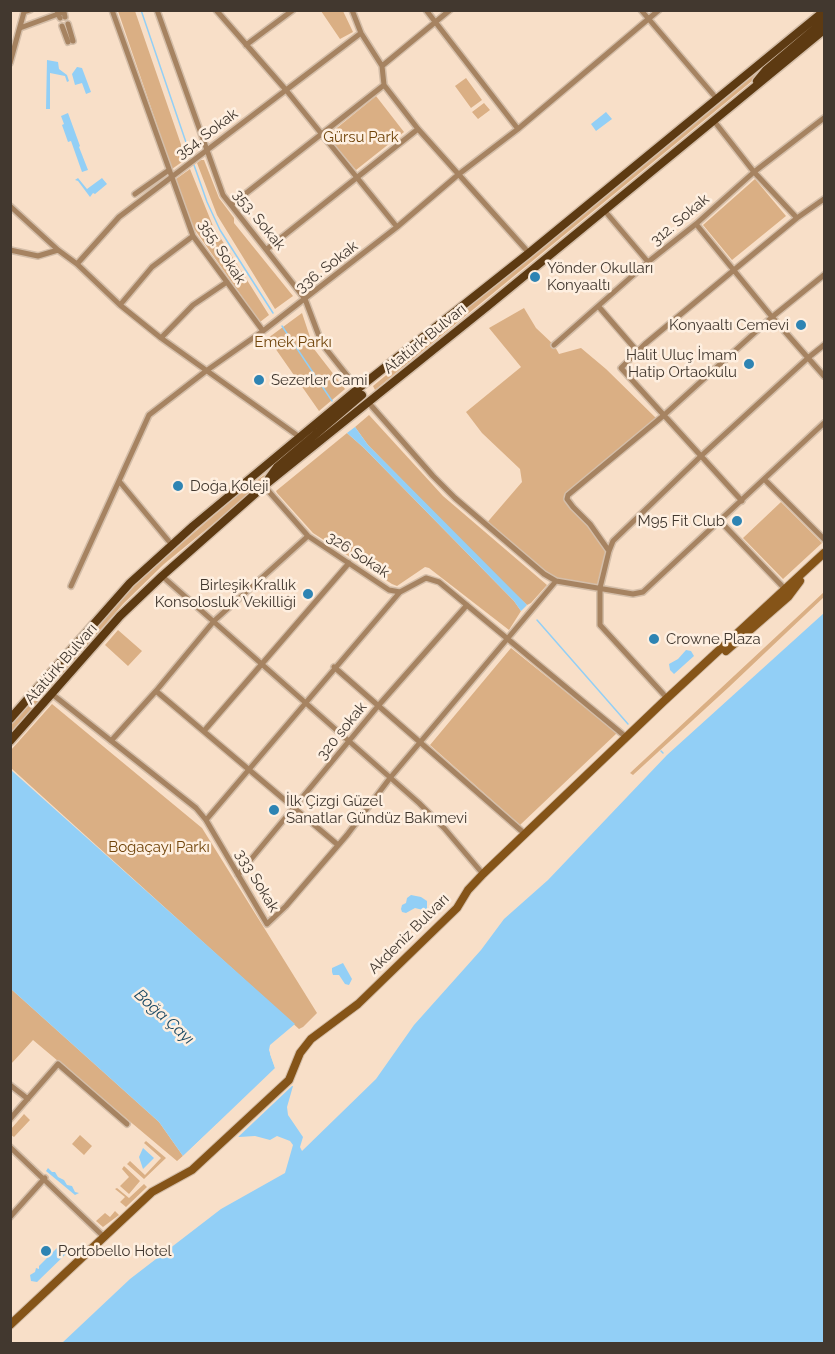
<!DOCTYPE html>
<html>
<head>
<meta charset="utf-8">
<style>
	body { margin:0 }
	#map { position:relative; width:835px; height:1354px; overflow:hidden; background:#f8dfc8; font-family:Raleway,sans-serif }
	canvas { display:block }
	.frame { position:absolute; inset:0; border:12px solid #42382f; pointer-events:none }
</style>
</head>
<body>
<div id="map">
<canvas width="835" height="1354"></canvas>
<div class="frame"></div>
</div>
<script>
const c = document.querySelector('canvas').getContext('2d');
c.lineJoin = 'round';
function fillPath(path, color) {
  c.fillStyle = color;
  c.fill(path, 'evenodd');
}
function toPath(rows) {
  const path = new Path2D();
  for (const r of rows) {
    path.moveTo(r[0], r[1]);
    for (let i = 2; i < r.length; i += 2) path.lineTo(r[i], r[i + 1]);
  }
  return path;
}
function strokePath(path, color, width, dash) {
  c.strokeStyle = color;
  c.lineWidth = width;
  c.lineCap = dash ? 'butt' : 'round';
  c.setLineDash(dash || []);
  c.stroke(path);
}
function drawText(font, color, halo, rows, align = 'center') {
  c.font = font + ' Raleway,sans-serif';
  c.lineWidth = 5;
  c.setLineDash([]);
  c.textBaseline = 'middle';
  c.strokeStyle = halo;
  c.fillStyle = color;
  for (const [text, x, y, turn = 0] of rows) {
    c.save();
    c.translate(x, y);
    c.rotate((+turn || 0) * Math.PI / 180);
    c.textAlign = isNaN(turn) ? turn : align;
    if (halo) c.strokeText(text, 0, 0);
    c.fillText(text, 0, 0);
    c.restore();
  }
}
fillPath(toPath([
	[118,11,135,11,186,159,172,169],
	[321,11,343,11,353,32,340,39],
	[815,21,816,23,762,67,752,81,375,390,373,386],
	[466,78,482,100,471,108,455,86],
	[376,96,404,132,356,170,327,136],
	[484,103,490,110,478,119,472,112],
	[201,160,204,160,219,198,234,218,234,223,293,296,275,309,217,215,197,163],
	[190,169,213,226,269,315,260,322,190,223,176,179],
	[755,179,786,216,732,260,703,225],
	[524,308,536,328,554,345,559,354,581,348,606,369,658,420,567,499,609,551,600,588,556,581,485,525,522,482,520,469,482,433,466,412,521,367,489,328],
	[302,313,314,349,345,389,319,411,268,338],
	[369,415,443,496,547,585,531,603,527,605,498,578,368,445,355,427],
	[347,433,364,448,514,601,521,611,509,630,429,568,425,567,397,586,392,584,313,533,277,493,276,491],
	[271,470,257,488,164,564,123,604,11,733,11,723,132,587,237,495],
	[781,502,822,543,783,579,743,538],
	[824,592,824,597,729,687,633,775,630,773],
	[118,630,142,651,128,666,105,645],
	[511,648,617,733,520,825,430,745],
	[52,704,202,828,317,1013,303,1027,299,1029,11,768,11,750],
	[11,989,159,1122,183,1156,177,1161,33,1040,11,1064],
	[24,1114,30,1120,14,1137,11,1135,11,1129],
	[80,1135,92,1146,84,1155,72,1144],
	[146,1141,166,1158,144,1179,127,1164,130,1161,145,1175,161,1158,144,1143],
	[124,1166,140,1181,129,1194,120,1186,129,1177,122,1169],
	[144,1184,147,1187,126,1207,120,1202,125,1197,115,1189,117,1188,129,1198],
	[115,1211,119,1215,103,1227,96,1221,105,1213,110,1217]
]), '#daaf84');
fillPath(toPath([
	[47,60,58,62,59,69,67,75,69,81,67,82,65,76,50,73,50,109,46,109],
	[77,67,82,68,91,92,86,94,82,83,75,85,72,74],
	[606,112,612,119,596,131,591,124],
	[68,113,80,146,79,147,88,170,82,172,71,141,68,142,62,125,64,124,61,116],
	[78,178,87,189,102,178,107,184,95,194,93,193,90,197,78,181,75,180],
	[355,427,368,445,527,605,521,611,514,601,364,448,347,433],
	[824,613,824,1343,62,1343,130,1279,221,1209,285,1173,293,1145,290,1141,277,1136,270,1140,255,1136,239,1137,217,1124,183,1156,159,1122,11,989,11,770,295,1024,270,1045,269,1050,275,1068,293,1086,287,1107,288,1115,303,1137,300,1147,302,1151,376,1079,414,1025,481,950,504,919,548,880,667,755],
	[686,650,691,651,694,656,674,674,670,670,669,664,678,659],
	[411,895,421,897,427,901,427,909,423,910,415,908,406,913,402,912,401,909,402,905,406,903,407,898],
	[343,963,352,979,349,985,345,984,339,975,333,975,332,972,332,968],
	[143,1148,154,1158,143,1169,139,1157],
	[48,1168,52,1172,55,1172,58,1177,64,1180,67,1185,72,1186,75,1192,79,1193,75,1195,46,1171],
	[57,1248,71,1249,37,1282,31,1281,30,1275,35,1272,36,1268,39,1269,39,1266]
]), '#92cff6');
fillPath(toPath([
	[271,1052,277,1066,296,1086,292,1086,236,1139,217,1127,185,1158,181,1158,275,1068,270,1054]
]), '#f8dfc8');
strokePath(toPath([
	[141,10,192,160],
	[194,165,207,202,220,230,273,313],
	[282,326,332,401],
	[537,620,628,724],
	[661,751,663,753]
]), '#92cff6', 1.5);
const minor = toPath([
	[57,10,58,14,64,12,65,17],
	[112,10,193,236,263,331],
	[157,10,223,195,305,299,322,344,358,389],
	[216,10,286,90,397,227],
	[352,10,361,33,382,66,384,85,418,129,529,253],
	[426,10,518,129],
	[641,10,717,99],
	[68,24,73,41],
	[62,26,68,42],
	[20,28,58,14,60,18],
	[246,45,293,10],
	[10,63,24,12,30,10],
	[382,66,450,10],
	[714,121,754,172,797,218],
	[135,194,169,170],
	[231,205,384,85],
	[10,206,58,250,77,264,120,305,161,338,301,438],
	[604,210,648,262],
	[696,224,772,317,824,376],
	[267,249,418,129],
	[10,250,38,256,58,250],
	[77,264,119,217,361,33],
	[120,305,152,267,193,236],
	[599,307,637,351],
	[161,338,193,305,227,282],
	[554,345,648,262,696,224,754,172,824,118],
	[368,402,433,476,455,498,544,574,556,581,633,594,643,592,824,423],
	[765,480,824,539],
	[119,481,172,545],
	[264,486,308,536,389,590,400,592,426,578,439,582,626,737],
	[742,501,621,368,645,344,734,270,797,218,824,199],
	[720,521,785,589],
	[609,551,590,524,573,507,567,499,568,495,663,416,772,317,824,275],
	[162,576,419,803,444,828,483,874],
	[71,586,149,415,206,371,263,331,397,227,459,174,518,129,659,10],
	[334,667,525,834],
	[156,691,338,845],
	[52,694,196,808,206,820,267,924,286,906,347,835,390,778,556,581],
	[667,698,600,625,600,588,609,551,613,541,701,456,809,357,824,345],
	[204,731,349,563],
	[111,741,156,691,214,621,308,536],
	[206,820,400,592],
	[238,875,378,706,467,605],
	[10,1085,28,1099],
	[10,1119,58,1064,127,1124],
	[10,1147,103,1236],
	[10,1217,45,1178]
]);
const secondary = toPath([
	[726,651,788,597,800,581],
	[10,1325,152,1192,192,1170,289,1080,300,1053,311,1039,358,1004,457,908,468,890,483,874,663,702,824,553]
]);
const primary = toPath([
	[757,81,766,70,824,21],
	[269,478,277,467,362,395],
	[10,719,130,583,193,526,360,387,529,253,824,11],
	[10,741,120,616,162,576,264,486,488,306,824,30]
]);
strokePath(minor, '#d4bea9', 8);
strokePath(secondary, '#d4bea9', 10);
strokePath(primary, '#d4bea9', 11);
strokePath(minor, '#a68361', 5);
strokePath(secondary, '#855418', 8);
strokePath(primary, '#5d3a12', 8);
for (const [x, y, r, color] of [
	[535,277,6,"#2e84b3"],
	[801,325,6,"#2e84b3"],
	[749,364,6,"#2e84b3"],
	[259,380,6,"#2e84b3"],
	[178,486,6,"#2e84b3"],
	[737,521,6,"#2e84b3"],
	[308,594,6,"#2e84b3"],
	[654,639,6,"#2e84b3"],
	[274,810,6,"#2e84b3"],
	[46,1251,6,"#2e84b3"]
]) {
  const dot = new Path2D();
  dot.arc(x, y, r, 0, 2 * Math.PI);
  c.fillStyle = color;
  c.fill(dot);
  strokePath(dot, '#feefe0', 2);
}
drawText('15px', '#42382f', '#feefe0', [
	["354. Sokak",207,134,-37],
	["353. Sokak",259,220,51],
	["312. Sokak",680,220,-40],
	["355. Sokak",222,252,57],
	["336. Sokak",327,267,-38],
	["Atatürk Bulvarı",425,339,-39],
	["326 Sokak",358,555,33],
	["Atatürk Bulvarı",61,664,-49],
	["320 sokak",342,731,-51],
	["333 Sokak",257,881,59],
	["Akdeniz Bulvarı",409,934,-45]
]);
drawText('15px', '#70440a', '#feefe0', [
	["Gürsu Park",361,137],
	["Emek Parkı",293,342],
	["Boğaçayı Parkı",159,847]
]);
drawText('15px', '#42382f', '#feefe0', [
	["Yönder Okulları",547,268],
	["Konyaaltı",547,285],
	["Konyaaltı Cemevi",789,325,"right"],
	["Halit Uluç İmam",737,355,"right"],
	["Hatip Ortaokulu",737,372,"right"],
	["Sezerler Cami",271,380],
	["Doğa Koleji",190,486],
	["M95 Fit Club",725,521,"right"],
	["Birleşik Krallık",296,585,"right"],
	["Konsolosluk Vekilliği",296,602,"right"],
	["Crowne Plaza",666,639],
	["İlk Çizgi Güzel",286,801],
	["Sanatlar Gündüz Bakımevi",286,818],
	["Portobello Hotel",58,1251]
], 'left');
drawText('italic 16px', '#194863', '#feefe0', [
	["Boğa Çayı",164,1017,42]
]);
</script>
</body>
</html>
